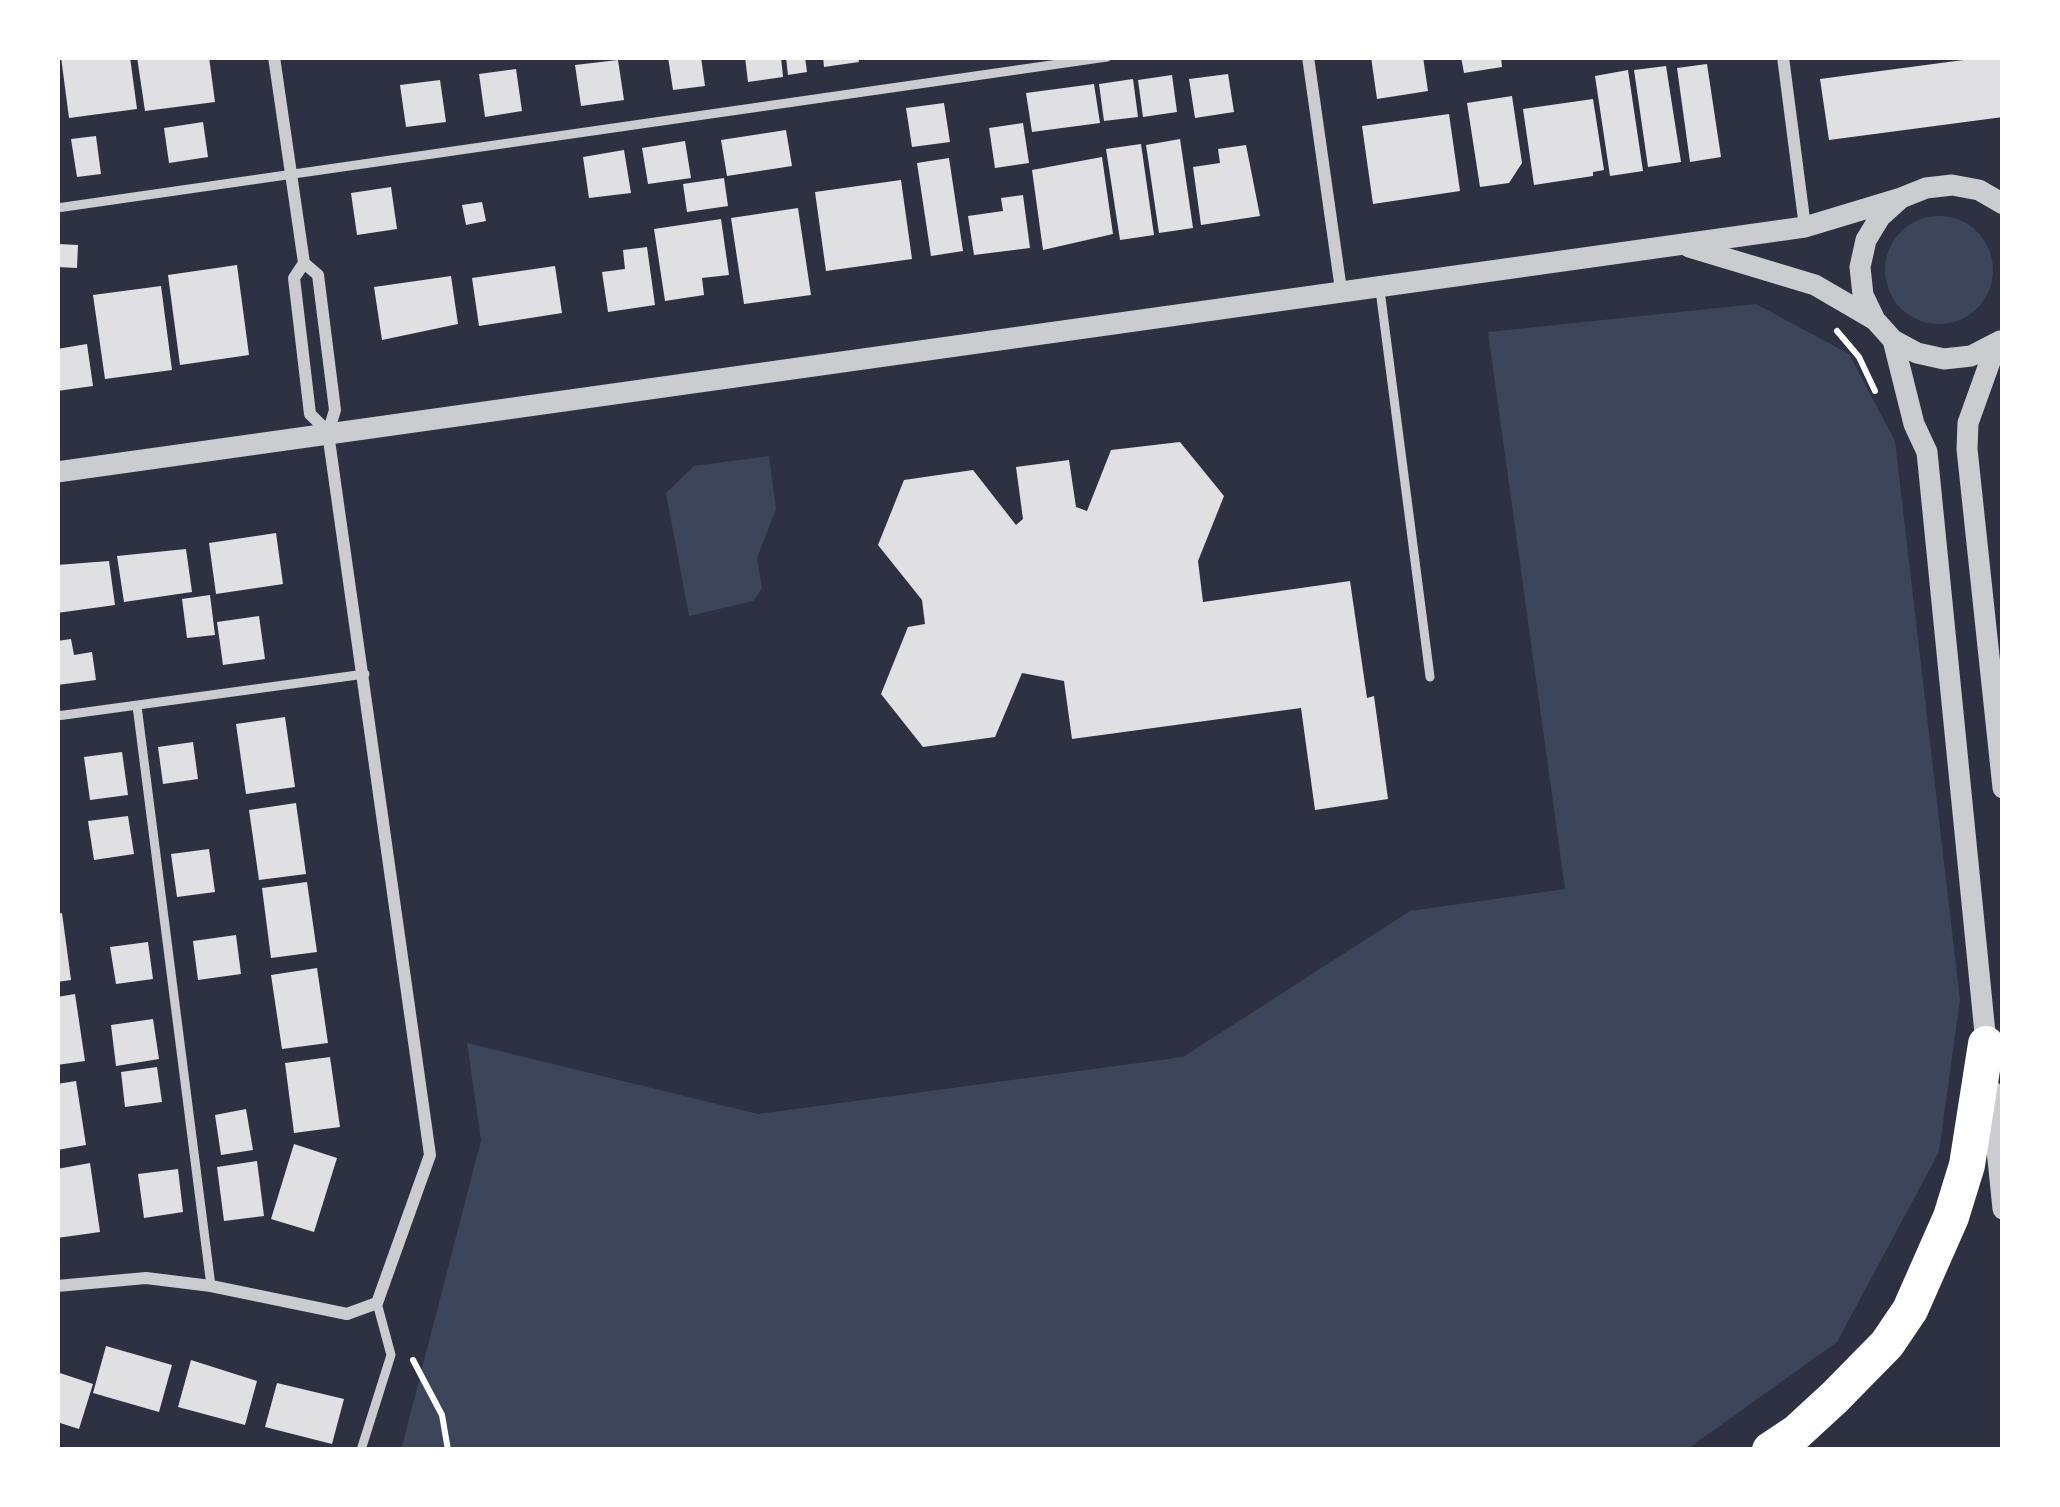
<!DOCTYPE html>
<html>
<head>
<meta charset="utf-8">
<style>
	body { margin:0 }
	#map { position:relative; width:2060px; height:1507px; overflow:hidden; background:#2d3142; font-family:Raleway,sans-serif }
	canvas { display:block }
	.frame { position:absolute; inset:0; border:60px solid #fff; pointer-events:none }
</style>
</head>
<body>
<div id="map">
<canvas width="2060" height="1507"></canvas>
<div class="frame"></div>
</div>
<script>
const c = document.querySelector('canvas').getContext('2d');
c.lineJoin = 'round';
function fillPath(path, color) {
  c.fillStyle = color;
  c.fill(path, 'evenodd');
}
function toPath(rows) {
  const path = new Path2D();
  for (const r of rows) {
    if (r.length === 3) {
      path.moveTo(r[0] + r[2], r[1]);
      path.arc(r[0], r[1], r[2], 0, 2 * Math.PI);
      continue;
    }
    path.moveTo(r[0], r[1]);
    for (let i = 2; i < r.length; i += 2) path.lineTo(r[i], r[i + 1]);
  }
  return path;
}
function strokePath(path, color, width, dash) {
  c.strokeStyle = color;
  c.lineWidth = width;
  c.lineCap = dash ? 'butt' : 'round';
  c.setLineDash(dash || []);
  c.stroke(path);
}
fillPath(toPath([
	[1939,270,54],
	[1756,304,1849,354,1895,441,1960,1000,1939,1152,1837,1342,1686,1450,401,1450,481,1140,467,1043,758,1114,1183,1057,1410,911,1565,889,1488,332],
	[769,456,776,509,757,558,762,588,753,601,689,616,666,493,694,466]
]), '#3c4559');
fillPath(toPath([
	[61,57,130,57,137,109,69,118],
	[137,57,209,57,215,102,145,111],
	[668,57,701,57,705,86,673,90],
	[745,57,781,57,783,77,748,82],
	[786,57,805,57,807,72,788,75],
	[823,57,858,57,859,62,824,67],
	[1371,57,1423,57,1428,91,1377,99],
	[1461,57,1501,57,1502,67,1464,73],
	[1986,57,2000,57,2003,117,1829,140,1820,79],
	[618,60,624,100,581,106,575,65],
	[1707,64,1721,157,1690,162,1677,68],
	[1666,66,1681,162,1648,167,1634,70],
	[516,69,522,111,485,117,479,74],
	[1628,70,1643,171,1610,176,1595,76],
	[1228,74,1234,112,1195,118,1189,79],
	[1172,75,1177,112,1143,117,1138,80],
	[1133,79,1138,117,1104,121,1099,84],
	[440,80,446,122,406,127,400,85],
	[1094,84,1100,123,1032,132,1026,93],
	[1512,96,1522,163,1509,183,1480,187,1467,103],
	[1593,99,1604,170,1593,172,1593,176,1534,185,1523,109],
	[944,103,950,142,912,147,906,108],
	[1449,114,1460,191,1373,204,1362,126],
	[203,122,208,157,169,163,164,128],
	[1023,123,1029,163,995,168,989,128],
	[786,130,792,166,727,176,721,140],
	[96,136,101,174,77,177,71,139],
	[1180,139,1193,228,1159,233,1146,145],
	[685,141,691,178,648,184,642,148],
	[1141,144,1154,235,1120,240,1106,149],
	[1246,145,1260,216,1201,225,1193,167,1220,163,1218,149],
	[624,150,631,193,589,198,583,157],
	[1102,157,1113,234,1043,250,1032,170],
	[949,158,963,251,931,256,917,163],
	[724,178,728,206,687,212,683,184],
	[901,180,912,259,826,271,815,192],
	[391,187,397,229,357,235,351,193],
	[1023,195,1030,248,974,255,968,216,1003,211,1001,198],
	[482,202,486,221,466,225,462,205],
	[798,208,811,295,744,304,731,218],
	[721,219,729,275,702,278,704,295,665,301,654,229],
	[58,244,78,245,77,268,57,267],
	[647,247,655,305,608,312,602,272,625,269,623,250],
	[237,265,249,355,180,365,168,275],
	[555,266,562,313,479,326,472,278],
	[451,276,458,324,382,340,374,287],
	[161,286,172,370,105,379,93,295],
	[87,344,93,386,57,391,57,349],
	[1180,442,1224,496,1198,561,1203,602,1350,581,1367,698,1374,696,1388,799,1315,810,1301,708,1072,739,1064,681,1022,673,995,737,923,747,881,694,908,627,925,624,922,600,878,545,904,480,973,470,1016,525,1023,519,1016,467,1069,460,1076,507,1087,511,1111,450],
	[276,533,283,584,216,594,209,543],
	[186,549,192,592,124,602,117,556],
	[109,561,115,605,57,613,57,565],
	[210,595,215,635,187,638,182,599],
	[259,616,265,659,223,665,217,622],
	[71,639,74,655,92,652,96,680,57,685,57,641],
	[285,717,295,787,246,794,236,724],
	[193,742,198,779,163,784,158,747],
	[122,752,128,795,90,800,84,757],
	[296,803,306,874,259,880,249,810],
	[128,816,134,854,94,860,88,821],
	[209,849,215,892,177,897,171,854],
	[307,882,317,952,271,958,262,888],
	[62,913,71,980,57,982,57,914],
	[236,935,241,974,198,980,193,941],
	[148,942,153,979,116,984,110,947],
	[317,968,328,1043,282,1049,271,975],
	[75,994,85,1061,57,1065,57,997],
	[153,1019,159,1059,116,1066,111,1025],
	[330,1057,340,1127,294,1133,285,1063],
	[157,1067,162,1102,125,1107,121,1072],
	[76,1081,86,1145,57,1150,57,1084],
	[246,1109,253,1150,221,1155,215,1115],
	[294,1144,337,1158,314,1232,271,1219],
	[257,1161,264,1216,224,1221,217,1167],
	[90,1163,100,1232,57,1238,57,1169],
	[178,1169,183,1212,144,1218,138,1174],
	[106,1346,172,1365,159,1412,93,1393],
	[191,1360,257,1381,245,1425,178,1407],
	[57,1372,93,1384,79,1429,57,1422],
	[277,1383,344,1399,332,1444,265,1427]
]), '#e0e0e3');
strokePath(toPath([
	[1837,331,1859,357,1875,391],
	[413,1360,442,1415,448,1450]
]), '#fff', 6);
strokePath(toPath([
	[57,208,1107,57],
	[1380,290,1430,677],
	[137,706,211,1286],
	[57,716,365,674],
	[361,1450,391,1355,377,1303]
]), '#caccd0', 9);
strokePath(toPath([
	[274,57,304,263,294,278,310,414,328,432],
	[1308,57,1341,290],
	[1783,57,1805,227],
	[57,1286,146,1278,211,1286,347,1314,377,1303,430,1155,328,433,335,410,318,275,304,263]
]), '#caccd0', 12);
strokePath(toPath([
	[1689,247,1815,285,1875,320],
	[1893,340,1914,424,1927,452,1987,1053],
	[2000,341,1971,356,1944,359,1917,353,1893,340,1875,320,1863,295,1860,267,1866,240,1880,217,1901,198,1926,188,1952,185,1979,190,2003,204],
	[1996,345,1968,423,1967,449,2003,788],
	[57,472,1805,227,1901,198],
	[1991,1090,2003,1209]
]), '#caccd0', 21);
strokePath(toPath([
	[1770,1450,1797,1432,1835,1397,1887,1344,1910,1310,1951,1217,1967,1165,1986,1044]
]), '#fff', 36);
</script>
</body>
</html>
